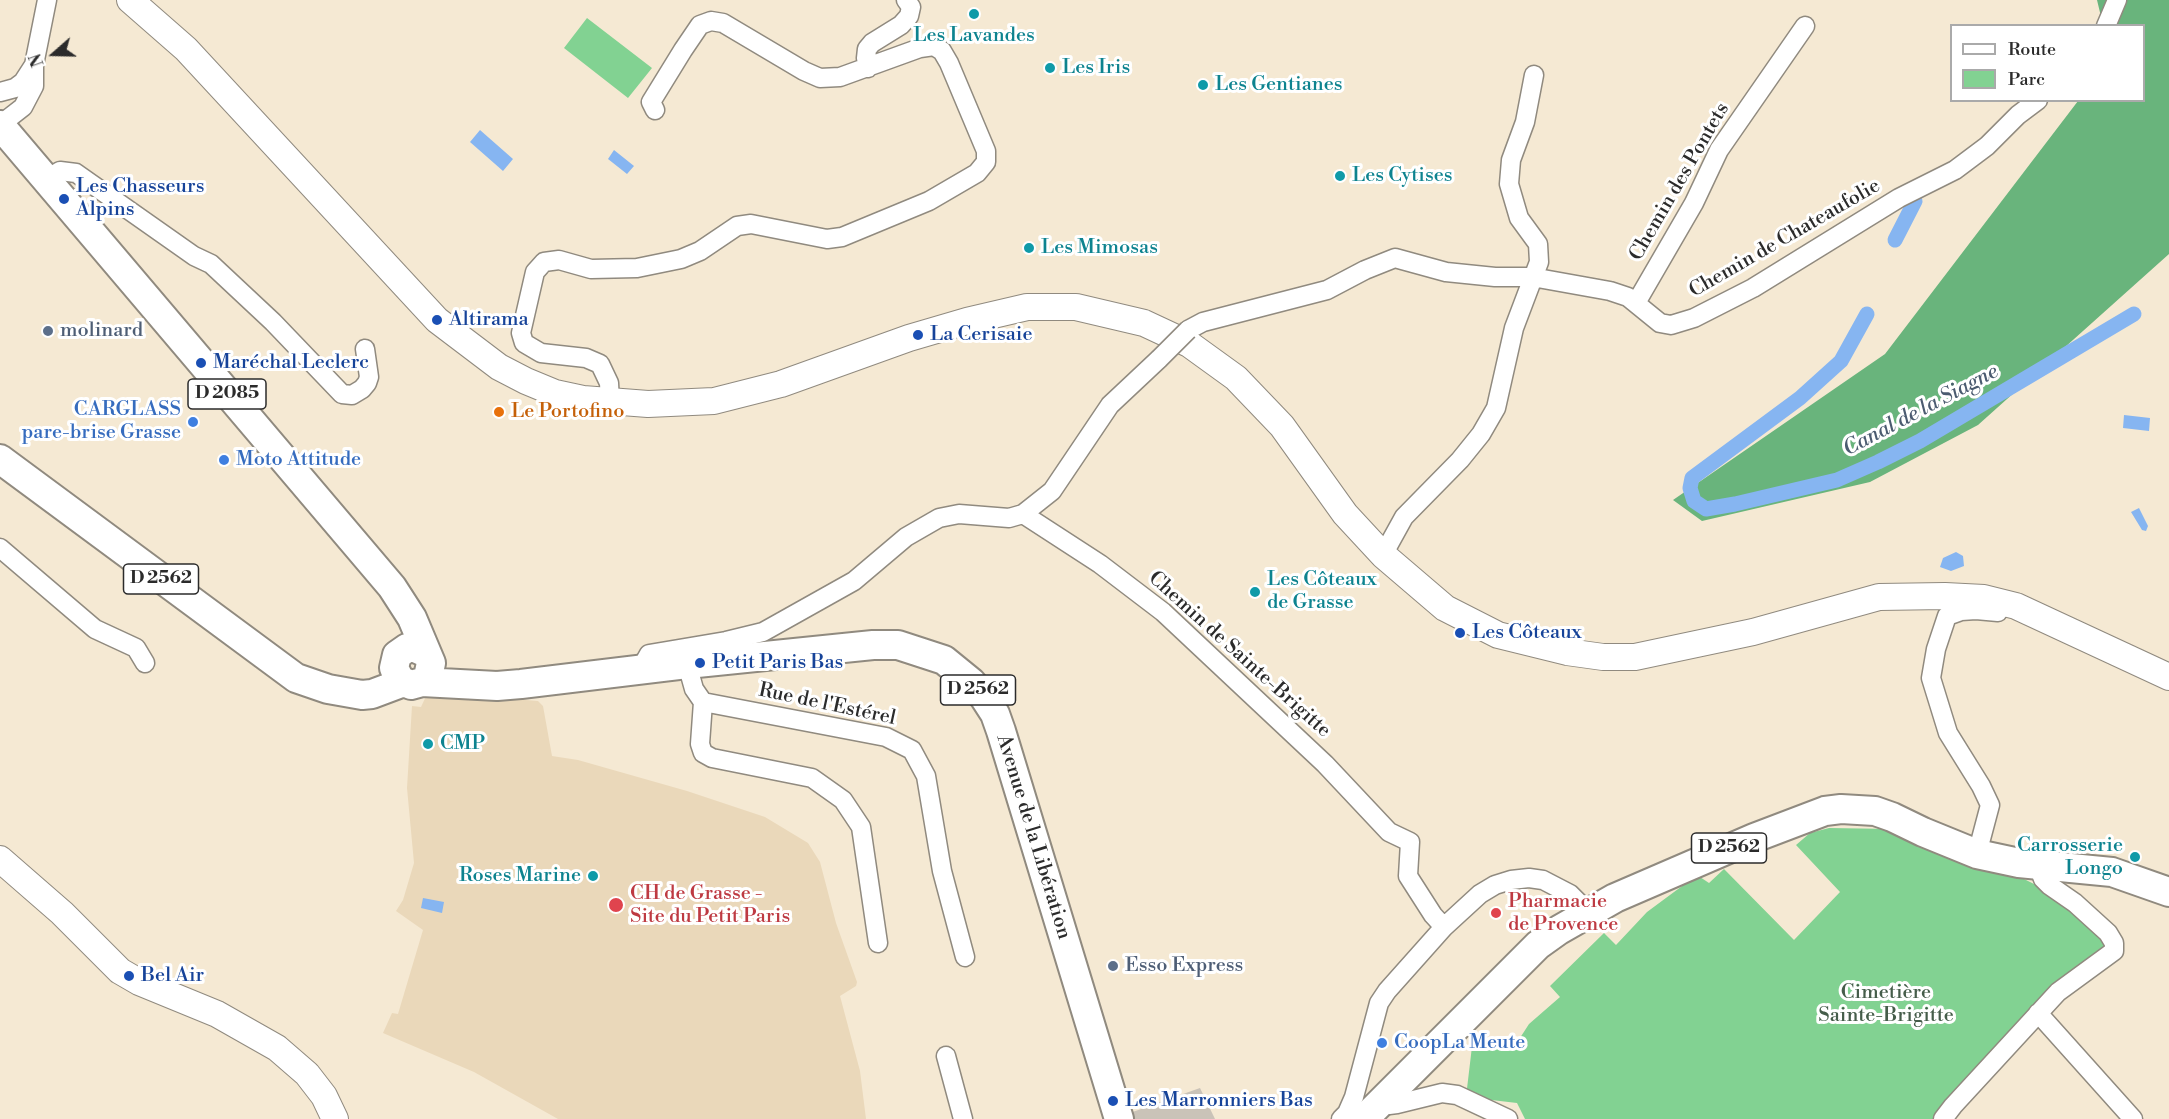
<!DOCTYPE html>
<html>
<head>
<meta charset="utf-8">
<style>
	body { margin:0 }
	#map { position:relative; width:2169px; height:1119px; overflow:hidden; background:#f5e9d3; font-family:"Libre Bodoni",serif }
	canvas { display:block }
	.legend { position:absolute; left:1950px; top:24px; width:195px; height:78px; box-sizing:border-box; background:#fff; border:2px solid #aaa; margin:0; padding:8px 10px; list-style:none; font-size:18px; color:#2b2b2b }
	.legend li { display:flex; align-items:center; gap:12px; height:30px }
	.legend b { width:30px; border:2px solid #aaa }
	.north { position:absolute; left:24px; top:24px; width:60px; height:60px; -webkit-text-stroke:4px #fff; paint-order:stroke; rotate:250deg; font-size:16px; font-weight:700; line-height:24px; text-align:center; color:#2b2b2b }
	.north::after { content:''; display:block; margin:auto; width:21px; height:27px; background:#2b2b2b; clip-path:polygon(50% 0,100% 100%,50% 72%,0 100%) }
</style>
</head>
<body>
<div id="map">
<canvas width="2169" height="1119"></canvas>
<ul class="legend">
<li><b style="height:8px;background:#fff"></b>Route</li>
<li><b style="height:16px;background:#82d292"></b>Parc</li>
</ul>
<div class="north">N</div>
</div>
<script>
const c = document.querySelector('canvas').getContext('2d');
c.lineJoin = 'round';
function fillPath(path, color) {
  c.fillStyle = color;
  c.fill(path, 'evenodd');
}
function toPath(rows) {
  const path = new Path2D();
  for (const r of rows) {
    path.moveTo(r[0], r[1]);
    for (let i = 2; i < r.length; i += 2) path.lineTo(r[i], r[i + 1]);
  }
  return path;
}
function strokePath(path, color, width, dash) {
  c.strokeStyle = color;
  c.lineWidth = width;
  c.lineCap = dash ? 'butt' : 'round';
  c.setLineDash(dash || []);
  c.stroke(path);
}
function drawText(font, color, halo, rows, align = 'center') {
  c.font = font + ' "Libre Bodoni",serif';
  c.lineWidth = 6;
  c.setLineDash([]);
  c.textBaseline = 'middle';
  c.strokeStyle = halo;
  c.fillStyle = color;
  for (const [text, x, y, turn = 0] of rows) {
    c.save();
    c.translate(x, y);
    c.rotate((+turn || 0) * Math.PI / 180);
    c.textAlign = isNaN(turn) ? turn : align;
    if (halo) c.strokeText(text, 0, 0);
    c.fillText(text, 0, 0);
    c.restore();
  }
}
fillPath(toPath([
	[428,692,538,701,543,706,552,756,578,760,687,791,765,817,808,843,820,862,836,923,857,982,856,986,840,996,860,1071,866,1119,558,1119,474,1072,383,1033,392,1013,398,1014,423,930,396,911,403,900,414,863,407,788,412,706,421,707]
]), '#ead8ba');
fillPath(toPath([
	[1200,1088,1215,1119,1129,1119,1127,1114]
]), '#cac3b8');
fillPath(toPath([
	[587,18,652,68,628,98,564,48],
	[1829,828,1893,829,2020,877,2038,886,2103,935,2105,949,1936,1119,1525,1119,1517,1103,1466,1097,1473,1038,1518,1041,1529,1024,1560,997,1550,986,1604,933,1616,945,1647,912,1697,875,1709,883,1724,869,1794,940,1840,892,1796,845,1810,833]
]), '#82d292');
fillPath(toPath([
	[2097,0,2169,0,2169,254,1978,425,1870,482,1702,521,1673,500,1885,354,2078,101,2144,100,2144,26,2103,25]
]), '#69b47c');
fillPath(toPath([
	[480,130,513,159,503,171,470,142],
	[614,150,634,166,627,174,608,159],
	[2124,415,2150,418,2149,431,2123,428],
	[2139,508,2148,526,2146,531,2142,530,2131,512],
	[1956,552,1963,556,1964,566,1951,571,1940,567,1943,558],
	[423,898,444,902,442,913,421,908]
]), '#86b5f1');
strokePath(toPath([
	[1895,240,1915,201],
	[1867,314,1841,361,1800,398,1692,478,1690,488,1694,501,1706,509,1735,504,1837,480,1878,462,1920,441,2134,314]
]), '#86b5f1', 15);
const street = toPath([
	[2106,26,2117,0],
	[868,68,866,58,867,49,872,43,901,25,909,16,911,7,906,0],
	[0,92,15,88,23,82,34,65],
	[0,125,23,107,34,86,34,65,47,0],
	[47,179,60,171,76,173,194,256,211,264,273,322,342,394,352,395,362,389,367,383,369,377,365,349],
	[1636,303,1694,203,1719,150,1805,26],
	[1188,330,1203,322,1327,290,1365,270,1395,258,1446,272,1495,277,1532,277,1610,291,1628,297,1660,323,1671,325,1694,318,1753,288,1899,198,1955,170,1987,146,2018,115,2038,100],
	[610,402,609,383,600,364,586,358,541,353,524,343,521,333,535,272,544,262,559,260,591,269,637,268,681,259,700,251,737,226,751,224,827,239,842,237,929,201,977,173,986,162,986,151,949,63,942,51,934,46,920,48,840,77,820,78,804,71,723,23,711,21,700,25,683,50,651,102,655,110],
	[1023,514,1052,491,1110,405,1159,359],
	[0,548,95,629,136,648,145,663],
	[1383,555,1404,517,1460,460,1481,434,1496,408,1514,328,1539,262,1538,244,1519,218,1509,184,1511,160,1525,122,1534,75],
	[687,664,694,689,703,702,886,737,912,750,926,776,942,871,965,957],
	[640,670,649,654,726,641,763,632,854,581,906,537,939,518,959,514,1009,518,1023,514,1100,564,1163,612,1325,764,1389,832,1410,842,1408,876,1433,915,1444,927],
	[703,702,700,744,703,753,712,758,812,778,843,800,861,827,878,943],
	[1977,854,1990,805,1981,786,1948,733,1931,678,1936,649,1947,616,1961,611,1976,610,1998,612],
	[2038,1013,2133,1119],
	[946,1056,963,1119],
	[1382,1102,1389,1105,1397,1104,1442,1093,1457,1095,1508,1119],
	[1341,1119,1347,1113,1354,1097,1379,1003,1387,991,1444,927,1480,894,1495,885,1511,880,1529,878,1543,880,1570,894,1588,912],
	[1943,1119,1953,1106,2058,992,2114,951,2114,943,2108,933,2075,903,2049,885,2043,879,2038,866]
]);
const secondary = toPath([
	[130,0,186,49,437,320,499,367,526,381,555,393,583,399,648,404,714,401,781,384,909,338,967,321,1027,307,1076,307,1144,323,1189,344,1236,378,1282,426,1345,514,1383,555,1445,608,1498,635,1567,652,1603,657,1635,657,1753,632,1879,597,1945,596,1984,598,2016,606,2169,677],
	[0,859,62,913,120,971,139,982,217,1014,277,1048,307,1074,324,1096,335,1119]
]);
const primary = toPath([
	[0,125,392,587,412,618,431,663,428,677,422,682,411,685,400,680,394,668,397,655,407,648,413,647,424,652],
	[0,459,296,678,328,689,362,695,372,694,404,682],
	[422,682,497,686,521,684,687,664,873,645,898,645,944,660,971,682,984,697,995,714,1001,731,1119,1119],
	[1364,1119,1538,945,1559,930,1615,898,1754,838,1825,811,1841,809,1875,811,1892,817,1923,832,1977,854,2019,863,2112,872,2169,892]
]);
strokePath(street, '#908a7f', 21);
strokePath(secondary, '#908a7f', 28);
strokePath(primary, '#908a7f', 32);
strokePath(street, '#fff', 18);
strokePath(secondary, '#fff', 26);
strokePath(primary, '#fff', 28);
const streetBridge = toPath([
	[1159,359,1188,330]
]);
strokePath(streetBridge, '#908a7f', 21, []);
strokePath(streetBridge, '#fff', 18);
for (const [x, y, r, color] of [
	[974,14,6,"#0f9aa8"],
	[1050,68,6,"#0f9aa8"],
	[1203,85,6,"#0f9aa8"],
	[1340,176,6,"#0f9aa8"],
	[64,199,6,"#1a4fb4"],
	[1029,248,6,"#0f9aa8"],
	[437,320,6,"#1a4fb4"],
	[48,331,6,"#5c6f8a"],
	[918,335,6,"#1a4fb4"],
	[201,363,6,"#1a4fb4"],
	[499,412,6,"#e8710a"],
	[193,422,6,"#3f7fe0"],
	[224,460,6,"#3f7fe0"],
	[1255,592,6,"#0f9aa8"],
	[1460,633,6,"#1a4fb4"],
	[700,663,6,"#1a4fb4"],
	[428,744,6,"#0f9aa8"],
	[2135,857,6,"#0f9aa8"],
	[593,876,6,"#0f9aa8"],
	[616,905,8,"#e0444e"],
	[1496,913,6,"#e0444e"],
	[1113,966,6,"#5c6f8a"],
	[129,976,6,"#1a4fb4"],
	[1382,1043,6,"#3f7fe0"],
	[1113,1101,6,"#1a4fb4"]
]) {
  const dot = new Path2D();
  dot.arc(x, y, r, 0, 2 * Math.PI);
  c.fillStyle = color;
  c.fill(dot);
  strokePath(dot, '#fff', 2);
}
for (const [x, y, w] of [
	[227,394,78],
	[161,579,75],
	[978,690,75],
	[1729,848,75]
]) {
  const box = new Path2D();
  box.roundRect(x - w / 2, y - 15, w, 30, 4.5);
  c.fillStyle = '#fff';
  c.fill(box);
  strokePath(box, '#2b2b2b', 1.5);
}
drawText('bold 18px', '#2b2b2b', null, [
	["D 2085",227,394],
	["D 2562",161,579],
	["D 2562",978,690],
	["D 2562",1729,848]
]);
drawText('20px', '#0d838f', '#fff', [
	["Les Lavandes",974,36,"center"],
	["Les Iris",1062,68],
	["Les Gentianes",1215,85],
	["Les Cytises",1352,176],
	["Les Mimosas",1041,248],
	["Les Côteaux",1267,580],
	["de Grasse",1267,603],
	["CMP",440,744],
	["Carrosserie",2123,846,"right"],
	["Longo",2123,869,"right"],
	["Roses Marine",581,876,"right"]
], 'left');
drawText('20px', '#2b2b2b', '#fff', [
	["Chemin des Pontets",1680,182,-60],
	["Chemin de Chateaufolie",1785,239,-30],
	["Chemin de Sainte-Brigitte",1239,655,42],
	["Rue de l'Estérel",827,705,12],
	["Avenue de la Libération",1033,837,73]
]);
drawText('20px', '#164399', '#fff', [
	["Les Chasseurs",76,187],
	["Alpins",76,210],
	["Altirama",449,320],
	["La Cerisaie",930,335],
	["Maréchal Leclerc",213,363],
	["Les Côteaux",1472,633],
	["Petit Paris Bas",712,663],
	["Bel Air",141,976],
	["Les Marronniers Bas",1125,1101]
], 'left');
drawText('20px', '#4e5e75', '#fff', [
	["molinard",60,331],
	["Esso Express",1125,966]
], 'left');
drawText('20px', '#366cbe', '#fff', [
	["CARGLASS",181,410,"right"],
	["pare-brise Grasse",181,433,"right"],
	["Moto Attitude",236,460],
	["CoopLa Meute",1394,1043]
], 'left');
drawText('20px', '#c56008', '#fff', [
	["Le Portofino",511,412]
], 'left');
drawText('20px', '#be3a42', '#fff', [
	["CH de Grasse -",630,894],
	["Site du Petit Paris",630,917],
	["Pharmacie",1508,902],
	["de Provence",1508,925]
], 'left');
drawText('20px', '#455d4a', '#fff', [
	["Cimetière",1886,993],
	["Sainte-Brigitte",1886,1016]
]);
drawText('italic 21px', '#4b5b70', '#fff', [
	["Canal de la Siagne",1921,411,-28]
]);
</script>
</body>
</html>
